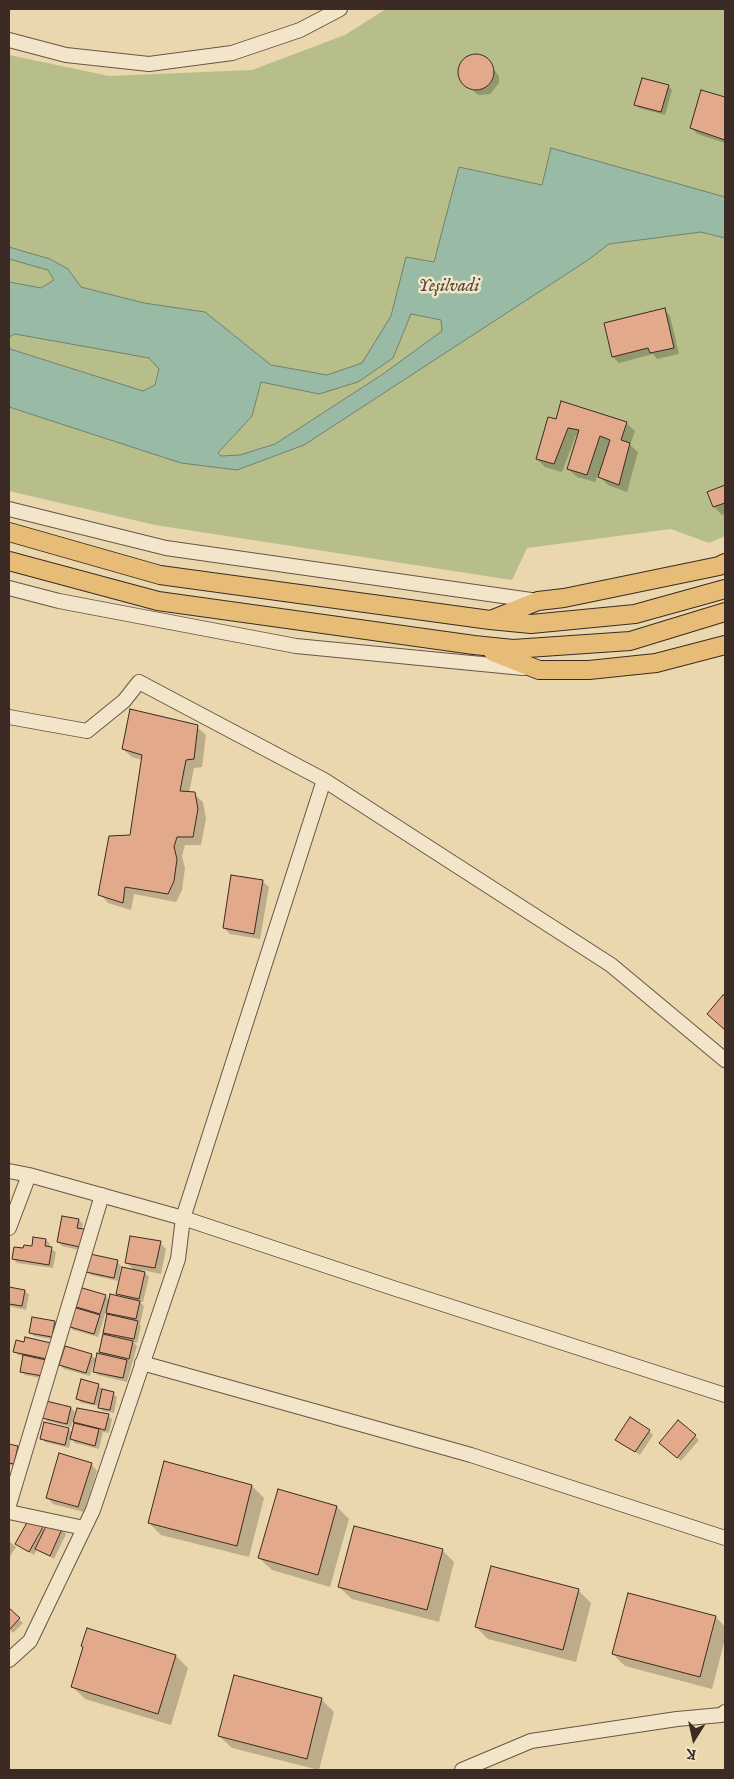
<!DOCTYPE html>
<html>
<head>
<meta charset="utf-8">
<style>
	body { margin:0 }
	#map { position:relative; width:734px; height:1779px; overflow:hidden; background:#ebd7ad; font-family:"IM FELL English",serif }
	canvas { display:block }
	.frame { position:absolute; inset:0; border:10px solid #3b2b24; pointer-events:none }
	.north { position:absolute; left:669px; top:1714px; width:50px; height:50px; -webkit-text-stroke:4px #f2e5ca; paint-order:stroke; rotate:190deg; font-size:14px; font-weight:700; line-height:20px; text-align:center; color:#3b2b24 }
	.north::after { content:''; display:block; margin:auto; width:18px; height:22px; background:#3b2b24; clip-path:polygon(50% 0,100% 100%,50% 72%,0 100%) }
</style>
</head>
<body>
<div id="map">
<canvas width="734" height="1779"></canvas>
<div class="frame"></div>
<div class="north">K</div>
</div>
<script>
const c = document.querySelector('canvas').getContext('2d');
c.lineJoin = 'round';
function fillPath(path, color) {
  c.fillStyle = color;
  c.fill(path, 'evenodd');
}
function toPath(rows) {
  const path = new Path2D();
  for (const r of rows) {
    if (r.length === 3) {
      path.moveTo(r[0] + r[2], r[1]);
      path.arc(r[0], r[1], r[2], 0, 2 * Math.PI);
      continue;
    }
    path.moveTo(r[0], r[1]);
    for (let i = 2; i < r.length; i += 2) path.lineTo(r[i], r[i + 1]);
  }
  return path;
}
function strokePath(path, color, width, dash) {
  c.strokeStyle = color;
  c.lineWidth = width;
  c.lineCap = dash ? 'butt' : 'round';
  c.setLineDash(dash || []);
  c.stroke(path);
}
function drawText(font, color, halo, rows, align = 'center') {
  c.font = font + ' "IM FELL English",serif';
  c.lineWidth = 5;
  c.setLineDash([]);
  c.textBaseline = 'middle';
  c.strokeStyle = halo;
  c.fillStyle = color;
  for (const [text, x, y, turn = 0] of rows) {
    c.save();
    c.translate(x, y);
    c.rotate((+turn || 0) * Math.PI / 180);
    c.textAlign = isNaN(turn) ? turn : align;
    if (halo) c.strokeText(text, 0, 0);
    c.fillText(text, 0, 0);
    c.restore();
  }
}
fillPath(toPath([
	[386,9,725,9,725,536,709,543,671,529,527,548,512,580,155,525,9,491,9,55,109,76,252,70,345,35]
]), '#b7be8a');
const water = toPath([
	[551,148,725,197,725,238,701,232,609,244,588,260,304,445,237,470,181,463,9,407,9,343,10,349,143,391,155,385,159,369,149,358,15,334,9,337,9,282,41,288,54,280,48,270,9,259,9,247,50,259,68,269,81,287,144,303,205,312,271,365,327,375,362,363,391,316,406,257,434,262,459,167,542,185,551,148],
	[411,314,441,320,442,331,383,374,275,444,240,455,221,456,218,453,252,416,261,382,319,394,358,382,393,358,411,314]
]);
fillPath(water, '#99baa5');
strokePath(water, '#738171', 1);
fillPath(toPath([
	[474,55,483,57,499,76,499,83,490,94,478,95,462,80,460,66,463,61],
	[668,86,672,90,665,115,639,108,635,104],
	[702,91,725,99,725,143,697,134,691,127],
	[664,309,670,316,679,354,657,359,653,354,619,363,613,357],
	[557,420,626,423,635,431,630,445,638,452,627,492,608,485,598,475,595,482,577,477,568,469,579,436,576,435,562,472,545,467,537,459],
	[725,486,725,514,722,515,714,507,708,492],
	[197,727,206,735,202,767,194,768,189,793,194,794,203,802,206,819,201,845,185,845,182,856,185,868,182,890,176,902,134,894,131,910,108,903,100,894,131,837,142,760,132,757,123,749],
	[262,881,269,887,260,939,230,934,224,928],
	[79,1220,83,1224,81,1230,87,1235,84,1251,62,1246,58,1242],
	[46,1240,50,1244,49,1248,56,1252,53,1268,17,1263,13,1259,24,1250,33,1247],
	[160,1243,166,1249,161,1274,142,1270,149,1277,143,1302,140,1302,144,1306,140,1324,141,1326,137,1343,133,1342,137,1346,127,1382,98,1375,94,1371,96,1363,94,1362,90,1376,64,1369,60,1365,91,1355,97,1360,108,1316,111,1316,106,1311,98,1337,73,1330,69,1326,80,1288,105,1296,110,1301,122,1298,118,1294,135,1271,126,1262],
	[117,1262,121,1266,118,1281,91,1275,87,1271],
	[9,1288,25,1291,29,1295,26,1310,9,1306],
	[54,1322,58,1326,56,1340,34,1336,30,1332],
	[25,1343,50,1344,46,1379,25,1375,21,1371,24,1356,18,1355,15,1351],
	[98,1385,102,1389,101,1391,113,1393,117,1397,114,1413,103,1411,98,1406,81,1403,77,1399],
	[47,1403,71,1408,75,1412,71,1427,47,1421,43,1417],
	[78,1409,108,1416,112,1419,109,1433,103,1432,99,1449,75,1443,71,1439,69,1448,45,1442,41,1438,68,1429,73,1433],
	[649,1431,653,1435,640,1455,617,1440],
	[695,1436,699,1440,681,1461,664,1447],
	[9,1445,17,1447,21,1451,18,1467,9,1465],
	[91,1464,97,1471,84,1512,53,1504,47,1497],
	[252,1486,264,1498,249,1557,161,1535,149,1523],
	[278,1491,337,1507,349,1519,330,1587,272,1570,259,1558],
	[30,1521,45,1530,48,1524,62,1530,66,1534,54,1559,41,1552,37,1549,34,1555,17,1544],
	[9,1541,16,1547,9,1558],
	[442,1550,454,1562,439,1622,352,1599,339,1587],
	[579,1591,591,1603,576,1662,488,1639,476,1627],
	[9,1610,23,1623,13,1633,9,1629],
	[716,1617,725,1627,725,1639,712,1689,625,1666,613,1654],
	[176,1656,188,1668,171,1725,85,1699,72,1686],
	[235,1677,322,1700,334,1712,319,1770,232,1748,219,1736]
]), '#0003');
const building = toPath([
	[476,72,18],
	[642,78,669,85,661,112,634,105,642,78],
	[701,90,725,97,725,140,690,128,701,90],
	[665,308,674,348,650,353,648,348,612,357,604,323,665,308],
	[561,401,627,422,621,440,630,443,619,485,598,477,610,440,600,436,587,475,567,469,579,430,568,428,554,464,536,459,548,417,556,419,561,401],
	[725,485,725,503,713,507,707,492,725,485],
	[130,709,198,725,194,759,186,760,180,791,195,792,198,809,193,837,177,837,174,847,177,859,174,881,168,894,125,887,123,903,98,895,109,836,130,835,142,755,122,749,130,709],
	[231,875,263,880,254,934,223,928,231,875],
	[723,995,725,996,725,1030,707,1014,723,995],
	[62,1216,79,1219,77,1228,84,1229,80,1247,57,1242,62,1216],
	[130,1236,161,1241,155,1268,125,1263,130,1236],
	[33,1237,46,1239,45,1246,52,1247,49,1265,12,1259,14,1247,23,1248,24,1245,32,1246,33,1237],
	[90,1254,118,1260,114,1278,86,1272,90,1254],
	[122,1267,145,1272,139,1299,116,1294,122,1267],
	[9,1287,25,1290,22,1306,9,1304,9,1287],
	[79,1287,106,1295,100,1314,73,1306,79,1287],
	[110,1294,140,1301,136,1319,106,1313,110,1294],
	[73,1307,100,1315,94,1334,67,1326,73,1307],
	[107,1314,138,1321,134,1339,103,1333,107,1314],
	[32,1317,55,1321,52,1337,29,1333,32,1317],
	[103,1334,133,1341,129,1359,99,1352,103,1334],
	[25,1337,51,1343,47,1359,13,1352,16,1340,24,1342,25,1337],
	[65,1346,92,1354,86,1373,59,1365,65,1346],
	[97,1353,127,1360,123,1378,93,1372,97,1353],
	[23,1355,46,1360,43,1376,20,1372,23,1355],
	[81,1379,99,1384,94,1404,76,1399,81,1379],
	[102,1389,114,1392,110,1410,98,1408,102,1389],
	[46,1401,71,1407,67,1424,42,1418,46,1401],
	[77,1408,109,1414,105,1430,73,1422,77,1408],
	[630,1417,650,1430,635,1452,615,1440,630,1417],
	[678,1420,696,1435,677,1458,659,1443,678,1420],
	[44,1422,69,1428,65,1445,40,1439,44,1422],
	[74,1423,99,1429,95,1446,70,1439,74,1423],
	[9,1444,18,1446,14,1464,9,1463,9,1444],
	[59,1453,92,1463,78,1507,46,1498,59,1453],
	[164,1461,252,1485,237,1546,148,1523,164,1461],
	[278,1489,337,1506,318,1575,258,1558,278,1489],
	[29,1519,43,1527,29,1552,15,1544,29,1519],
	[48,1522,62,1529,50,1556,35,1549,48,1522],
	[354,1526,443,1549,427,1610,338,1587,354,1526],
	[491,1566,579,1589,563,1650,475,1627,491,1566],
	[628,1593,716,1616,700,1677,612,1654,628,1593],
	[9,1608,20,1618,9,1630,9,1608],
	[87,1628,176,1655,158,1714,71,1687,83,1647,81,1646,87,1628],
	[234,1675,322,1698,307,1759,218,1736,234,1675]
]);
fillPath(building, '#e3a98b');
strokePath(building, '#3b2b24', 1);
const minor = toPath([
	[9,40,66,55,149,64,232,53,300,30,340,9],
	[9,509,166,548,538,601],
	[9,588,59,601,296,646,523,668],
	[9,717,87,731,124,701,139,682,324,780,611,965,725,1060],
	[9,1171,29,1175,183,1218,393,1288,725,1395],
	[9,1228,29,1175],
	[142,1363,471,1455,725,1538],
	[9,1505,102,1195],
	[9,1512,84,1528],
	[9,1660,30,1641,93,1510,178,1259,183,1218,324,780],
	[462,1770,531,1741,677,1719,721,1715,725,1712]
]);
const major = toPath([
	[9,532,160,575,490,620,531,624,635,614,725,589],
	[9,561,158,601,474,645,513,649,630,641,725,612],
	[493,619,538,601,564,598,719,566,725,563],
	[493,652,539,670,589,670,656,663,725,645]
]);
strokePath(minor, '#675646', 16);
strokePath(major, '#3b2b24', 20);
strokePath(minor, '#f2e5ca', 14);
strokePath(major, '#e6bc76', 18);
drawText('italic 18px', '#544838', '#f2e5ca', [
	["Yeşilvadi",449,287]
]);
</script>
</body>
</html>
